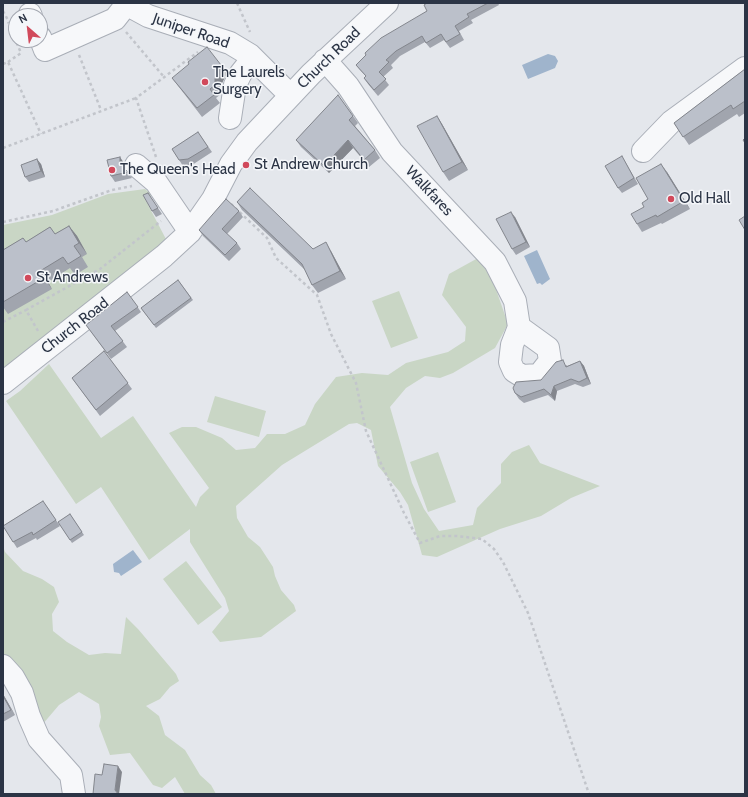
<!DOCTYPE html>
<html>
<head>
<meta charset="utf-8">
<style>
	body { margin:0 }
	#map { position:relative; width:748px; height:797px; overflow:hidden; background:#e4e7ec; font-family:Cabin,sans-serif }
	canvas { display:block }
	.frame { position:absolute; inset:0; border:4px solid #2b3445; pointer-events:none }
	.north { position:absolute; left:8px; top:8px; width:40px; height:40px; box-sizing:border-box; background:#f4f6f9; border:1px solid #a4a8b1; border-radius:50%; rotate:332deg; font-size:11px; font-weight:700; line-height:16px; text-align:center; color:#2b3445 }
	.north::after { content:''; display:block; margin:auto; width:14px; height:18px; background:#d1495b; clip-path:polygon(50% 0,100% 100%,50% 72%,0 100%) }
</style>
</head>
<body>
<div id="map">
<canvas width="748" height="797"></canvas>
<div class="frame"></div>
<div class="north">N</div>
</div>
<script>
const c = document.querySelector('canvas').getContext('2d');
c.lineJoin = 'round';
function fillPath(path, color) {
  c.fillStyle = color;
  c.fill(path, 'evenodd');
}
function toPath(rows) {
  const path = new Path2D();
  for (const r of rows) {
    path.moveTo(r[0], r[1]);
    for (let i = 2; i < r.length; i += 2) path.lineTo(r[i], r[i + 1]);
  }
  return path;
}
function strokePath(path, color, width, dash) {
  c.strokeStyle = color;
  c.lineWidth = width;
  c.lineCap = dash ? 'butt' : 'round';
  c.setLineDash(dash || []);
  c.stroke(path);
}
function drawText(font, color, halo, rows, align = 'center') {
  c.font = font + ' Cabin,sans-serif';
  c.lineWidth = 3;
  c.setLineDash([]);
  c.textBaseline = 'middle';
  c.strokeStyle = halo;
  c.fillStyle = color;
  for (const [text, x, y, turn = 0] of rows) {
    c.save();
    c.translate(x, y);
    c.rotate((+turn || 0) * Math.PI / 180);
    c.textAlign = isNaN(turn) ? turn : align;
    if (halo) c.strokeText(text, 0, 0);
    c.fillText(text, 0, 0);
    c.restore();
  }
}
fillPath(toPath([
	[145,189,152,195,145,199,168,243,3,375,3,225,52,215,108,194],
	[478,258,490,272,508,324,495,348,453,373,440,378,425,376,406,388,390,407,412,483,424,509,439,531,473,525,477,508,501,483,501,464,512,452,529,445,540,463,600,486,571,498,541,516,500,529,437,557,422,555,408,505,400,492,378,466,371,430,357,423,349,424,282,465,236,506,237,518,248,537,260,547,273,567,275,576,281,590,294,605,296,611,261,637,220,642,212,632,229,611,225,598,190,542,190,529,149,560,101,487,76,504,6,401,20,391,49,364,101,438,133,416,196,507,200,497,209,488,169,433,182,427,196,427,222,438,236,450,255,448,267,434,285,434,305,425,315,404,336,377,362,373,388,375,406,363,448,352,465,341,466,327,442,295,449,274],
	[399,291,418,338,391,348,372,301],
	[215,396,266,411,259,437,207,422],
	[438,452,456,502,428,512,410,462],
	[3,546,5,552,23,571,42,579,54,587,59,602,52,614,53,631,67,642,89,655,105,653,121,654,126,617,138,629,176,674,179,681,170,687,160,699,146,706,159,716,165,735,185,750,200,775,211,785,216,794,185,794,175,777,162,788,153,785,130,753,110,755,99,726,101,717,99,704,79,692,59,705,42,725,3,659],
	[186,561,222,607,198,625,163,579]
]), '#c9d6c5');
fillPath(toPath([
	[548,54,555,56,558,61,555,68,528,79,522,65],
	[537,250,550,279,542,285,540,283,537,284,524,256],
	[133,550,142,562,121,576,119,573,114,572,113,564]
]), '#9fb4cc');
const minor = toPath([
	[124,3,148,16,230,43,250,55,290,95],
	[30,14,31,16],
	[40,37,45,50,115,19,126,5],
	[325,60,348,86,392,152,495,262,515,301,519,327,512,345,510,362,514,371,522,376,539,375,550,361,548,348,519,327],
	[230,118,235,85,241,73,253,58],
	[643,151,671,122,745,68],
	[136,165,156,182,190,232],
	[3,383,164,256,190,232,213,199,231,164,247,142,311,74,387,3],
	[3,666,13,677,22,693,29,716,39,739,71,775,74,794]
]);
strokePath(minor, '#a9aeb7', 24);
strokePath(toPath([
	[237,3,250,32],
	[3,11,9,22],
	[126,32,164,77],
	[79,55,101,110],
	[8,62,21,53,8,22],
	[3,64,8,62,41,134],
	[3,148,136,98],
	[156,157,136,98,198,52],
	[231,204,267,238,276,258,317,295,331,334,356,383,366,431,404,513,420,543,440,536,457,536,482,539,494,549,503,562,528,613,589,794],
	[3,222,53,211,112,190,132,186],
	[3,322,26,310],
	[38,331,26,310,100,269,161,221]
]), '#c2c5cb', 2.5, [3, 3]);
strokePath(minor, '#f7f8fa', 22);
fillPath(toPath([
	[427,3,498,3,499,5,471,20,473,23,459,31,464,40,450,48,444,40,430,48,425,42,400,56,391,65,393,68,383,77,389,85,378,96,368,84,364,78,366,76,360,70,356,65,366,55,365,53,427,11],
	[745,69,745,113,739,117,737,114,689,145,674,123],
	[227,73,220,87,221,94,216,98,220,103,202,117,172,78],
	[338,95,358,123,355,126,375,150,380,158,369,167,353,148,329,173,301,147,296,140],
	[437,116,442,124,468,170,449,181,443,172],
	[198,132,212,152,192,165,183,166,172,149],
	[622,156,638,184,622,193,618,188],
	[124,163,124,168,132,178,115,182,111,176],
	[41,164,45,177,29,182,25,177],
	[667,172,690,209,662,224,661,223,642,232,637,224,648,199],
	[148,193,162,214,156,217,152,211],
	[237,202,313,249,331,251,346,279,318,293,312,285,305,270,242,210],
	[239,211,243,217,227,234,237,243,241,249,229,261,203,236,199,230],
	[515,217,530,247,516,255,512,249],
	[69,226,77,236,87,254,82,257,88,267,75,275,70,268,48,282,52,289,8,314,3,307,3,250,23,238,26,242,50,227,55,234],
	[178,280,193,300,156,328,141,308],
	[127,292,141,312,115,331,127,347,111,359,86,325],
	[104,351,132,389,100,416,72,378],
	[580,361,584,366,591,384,583,387,575,384,557,391,555,401,548,395,524,403,519,399,515,393,541,380,567,365,567,366],
	[43,501,60,526,37,540,36,538,17,548,3,526],
	[70,514,84,535,72,543,58,522],
	[3,694,15,715,3,722]
]), '#a1a5ae');
fillPath(toPath([
	[221,65,227,73,220,87,221,94,215,85,215,79],
	[437,116,442,124,468,170,462,162],
	[348,140,353,148,329,173,324,166],
	[120,157,124,163,124,170,120,164],
	[37,159,41,164,45,177,41,171],
	[661,164,667,172,690,209,684,201],
	[511,212,515,217,530,247,526,242],
	[69,226,77,236,87,254,79,243],
	[326,242,331,251,346,279,340,271],
	[40,271,48,282,52,289,44,278],
	[580,361,584,366,591,384,587,378],
	[554,386,557,391,555,401,551,395],
	[3,694,15,715,3,696],
	[118,766,122,772,119,794,118,794,115,790]
]), '#83868d');
const building = toPath([
	[427,3,488,3,467,14,469,17,455,26,460,34,446,42,441,34,426,43,422,36,396,51,386,60,389,62,379,72,386,79,374,90,364,78,366,76,356,65,366,55,365,53,381,38,427,11,424,5,427,3],
	[207,47,221,65,215,79,215,85,210,89,214,95,197,108,172,78,189,64,188,62,207,47],
	[745,69,745,101,733,109,731,105,683,137,674,123,745,69],
	[338,95,353,116,349,120,375,150,364,160,348,140,324,166,296,140,338,95],
	[437,116,462,162,443,172,417,126,437,116],
	[198,132,208,147,188,159,179,160,172,149,198,132],
	[745,138,745,143,743,140,745,138],
	[622,156,634,178,618,188,605,166,622,156],
	[120,157,120,164,128,172,111,176,107,160,120,157],
	[37,159,41,171,25,177,21,165,37,159],
	[661,164,684,201,657,217,656,215,637,224,631,214,644,207,642,203,648,199,636,178,661,164],
	[250,188,313,249,326,242,340,271,312,285,302,264,237,202,250,188],
	[148,193,158,208,152,211,143,195,148,193],
	[226,199,239,211,222,229,237,243,225,255,199,230,226,199],
	[511,212,526,242,512,249,496,219,511,212],
	[745,216,745,230,739,220,745,216],
	[69,226,79,243,74,246,81,256,68,264,63,257,40,271,44,278,3,302,3,250,23,238,26,242,50,227,55,234,69,226],
	[178,280,191,298,154,325,141,308,178,280],
	[127,292,138,307,111,326,123,341,107,353,86,325,127,292],
	[104,351,128,383,96,410,72,378,104,351],
	[563,360,566,367,580,361,587,378,579,382,571,379,554,386,551,395,544,389,521,397,515,393,513,388,516,382,541,380,556,362,563,360],
	[43,501,56,520,33,535,32,532,13,542,3,526,43,501],
	[70,514,82,532,70,540,58,522,70,514],
	[3,696,11,710,3,714,3,696],
	[104,764,118,766,115,790,118,794,93,794,95,774,102,775,104,764]
]);
fillPath(building, '#bbc0ca');
strokePath(building, '#83868d', 1);
for (const [x, y, r, color] of [
	[205,82,4,"#d1495b"],
	[246,165,4,"#d1495b"],
	[112,170,4,"#d1495b"],
	[671,199,4,"#d1495b"],
	[28,278,4,"#d1495b"]
]) {
  const dot = new Path2D();
  dot.arc(x, y, r, 0, 2 * Math.PI);
  c.fillStyle = color;
  c.fill(dot);
  strokePath(dot, '#f4f6f9', 1.5);
}
drawText('15px', '#2b3445', '#f4f6f9', [
	["Juniper Road",191,31,19],
	["Church Road",329,58,-44],
	["Walkfares",429,191,47],
	["Church Road",75,326,-38]
]);
drawText('15px', '#2b3445', '#f4f6f9', [
	["The Laurels",213,73],
	["Surgery",213,90],
	["St Andrew Church",254,165],
	["The Queen's Head",120,170],
	["Old Hall",679,199],
	["St Andrews",36,278]
], 'left');
</script>
</body>
</html>
